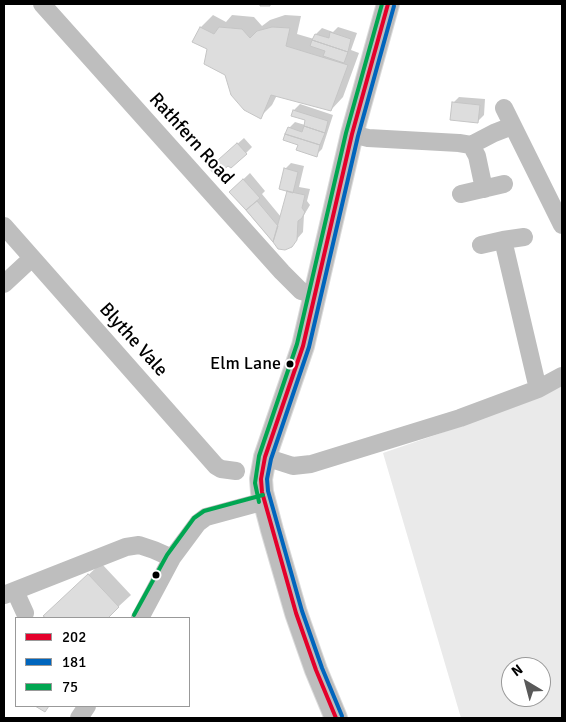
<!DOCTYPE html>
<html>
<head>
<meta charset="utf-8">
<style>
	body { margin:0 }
	#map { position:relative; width:566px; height:722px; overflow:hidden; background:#fff; font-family:Signika,sans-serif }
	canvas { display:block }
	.frame { position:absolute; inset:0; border:5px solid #000; pointer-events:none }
	.legend { position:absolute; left:15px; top:617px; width:175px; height:90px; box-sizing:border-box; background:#fff; border:1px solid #999; margin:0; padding:6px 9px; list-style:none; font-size:15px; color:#000 }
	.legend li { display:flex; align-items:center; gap:10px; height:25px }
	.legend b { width:25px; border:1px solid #999 }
	.north { position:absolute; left:501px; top:657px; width:50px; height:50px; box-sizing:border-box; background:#fff; border:1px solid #999; border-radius:50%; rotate:323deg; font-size:14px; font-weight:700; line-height:20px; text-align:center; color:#000 }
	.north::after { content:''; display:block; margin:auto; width:18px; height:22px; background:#595959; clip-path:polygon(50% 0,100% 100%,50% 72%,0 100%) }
</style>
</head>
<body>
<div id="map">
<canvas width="566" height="722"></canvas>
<div class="frame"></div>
<ul class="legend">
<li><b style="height:6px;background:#e4002b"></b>202</li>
<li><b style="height:6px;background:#0065bd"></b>181</li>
<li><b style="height:6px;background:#00a651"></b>75</li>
</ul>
<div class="north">N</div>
</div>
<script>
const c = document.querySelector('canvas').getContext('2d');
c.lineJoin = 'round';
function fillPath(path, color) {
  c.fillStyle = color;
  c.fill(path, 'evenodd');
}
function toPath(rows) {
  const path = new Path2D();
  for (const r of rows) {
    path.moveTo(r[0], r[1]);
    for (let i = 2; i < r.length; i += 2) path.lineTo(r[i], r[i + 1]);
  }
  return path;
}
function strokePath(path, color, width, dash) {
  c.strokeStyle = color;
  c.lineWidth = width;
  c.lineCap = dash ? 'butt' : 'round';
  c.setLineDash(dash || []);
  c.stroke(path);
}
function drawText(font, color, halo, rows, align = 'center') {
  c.font = font + ' Signika,sans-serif';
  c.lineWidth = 4;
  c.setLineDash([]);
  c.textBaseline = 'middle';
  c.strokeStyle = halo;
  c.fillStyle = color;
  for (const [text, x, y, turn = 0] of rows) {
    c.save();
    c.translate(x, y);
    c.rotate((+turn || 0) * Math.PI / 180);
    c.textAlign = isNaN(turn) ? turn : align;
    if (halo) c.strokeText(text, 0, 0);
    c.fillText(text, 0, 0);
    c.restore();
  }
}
fillPath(toPath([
	[562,382,562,718,461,718,383,453,476,421,534,398],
	[511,667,541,667,541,697,511,697]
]), '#eaeaea');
fillPath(toPath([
	[213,15,226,22,232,15,254,17,262,26,270,20,285,15,301,16,297,34,314,39,316,34,322,28,333,32,338,27,357,33,351,50,359,53,343,97,331,110,277,95,272,105,260,117,226,74,208,48,194,42,201,27],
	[459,97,485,99,484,115,478,121,453,103],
	[300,104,333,115,322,149,316,155,299,144,289,128,295,122,305,125,307,120,293,115,294,110],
	[244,138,252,147,246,153,217,162],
	[291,163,304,166,299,187,310,189,307,201,310,205,304,215,303,232,291,246,278,248,230,192,250,173,265,191,262,194,281,217,288,190,285,169],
	[101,563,131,595,106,618,47,618,45,616]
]), '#0003');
const building = toPath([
	[260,4,270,4,270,6,260,6,260,4],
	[200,27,214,34,219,27,242,29,250,38,257,31,272,27,290,28,286,46,348,65,331,111,271,95,261,119,244,110,231,95,225,75,204,64,207,49,192,42,200,27],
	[330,32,351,39,348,52,312,40,315,34,329,38,330,32],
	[312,40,348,52,344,63,323,56,325,51,310,46,312,40],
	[452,102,480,105,478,123,450,120,452,102],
	[293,110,328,121,325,133,304,126,305,120,291,116,293,110],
	[304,126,325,133,320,145,285,134,288,127,302,132,304,126],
	[285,134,320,145,317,157,296,150,298,145,283,140,285,134],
	[237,143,247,154,231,168,228,166,216,176,209,168,237,143],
	[284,168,298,172,293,193,279,189,284,168],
	[243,179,260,198,246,210,229,192,243,179],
	[287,191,305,195,302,208,305,212,302,218,298,221,297,240,292,247,285,250,278,249,273,242,287,191],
	[257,201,278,226,273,242,246,210,257,201],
	[88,574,119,607,108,618,46,618,43,616,88,574],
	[35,706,49,706,45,712,35,706]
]);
fillPath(building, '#ddd');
strokePath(building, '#c5c5c5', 1);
const major = toPath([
	[336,718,316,670,296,613,272,530,262,492,261,479,265,457,303,346,352,134,388,4]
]);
strokePath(major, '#dbdbdb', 24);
strokePath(toPath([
	[42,4,282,272,301,291,314,294],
	[504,108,562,225],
	[352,134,368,138,459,143,471,145,477,156,484,189],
	[471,145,494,133,512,126],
	[461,194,504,184],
	[4,226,216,466,221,469,236,471],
	[524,237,503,240,538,389],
	[481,245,503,240],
	[4,284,32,258],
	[265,457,293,466,311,464,460,418,538,389,562,376],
	[15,591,25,613],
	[4,595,126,547,139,545,154,550,172,558],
	[140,618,172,558,198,523,206,517,265,501],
	[79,718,87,706]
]), '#bebebe', 18);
strokePath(major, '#bdbdbd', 22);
strokePath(toPath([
	[336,718,316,670,296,613,262,492,261,479,265,457,303,346,352,134,388,4]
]), '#e4002b', 4);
strokePath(toPath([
	[342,716,322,668,302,611,268,491,267,479,271,459,309,347,358,136,394,6]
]), '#0065bd', 4);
strokePath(toPath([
	[259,502,255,483,259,456,297,344,346,133,382,4],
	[134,615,167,555,194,518,204,511,263,495]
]), '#00a651', 4);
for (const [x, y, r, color] of [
	[290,364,4.5,"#000"],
	[156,575,4.5,"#000"]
]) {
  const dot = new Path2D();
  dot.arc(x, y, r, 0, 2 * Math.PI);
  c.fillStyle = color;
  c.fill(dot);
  strokePath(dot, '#fff', 2);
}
drawText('18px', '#000', '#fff', [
	["Elm Lane",281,364]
], 'right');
drawText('19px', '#000', '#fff', [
	["Rathfern Road",191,139,48],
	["Blythe Vale",133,340,48]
]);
</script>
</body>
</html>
